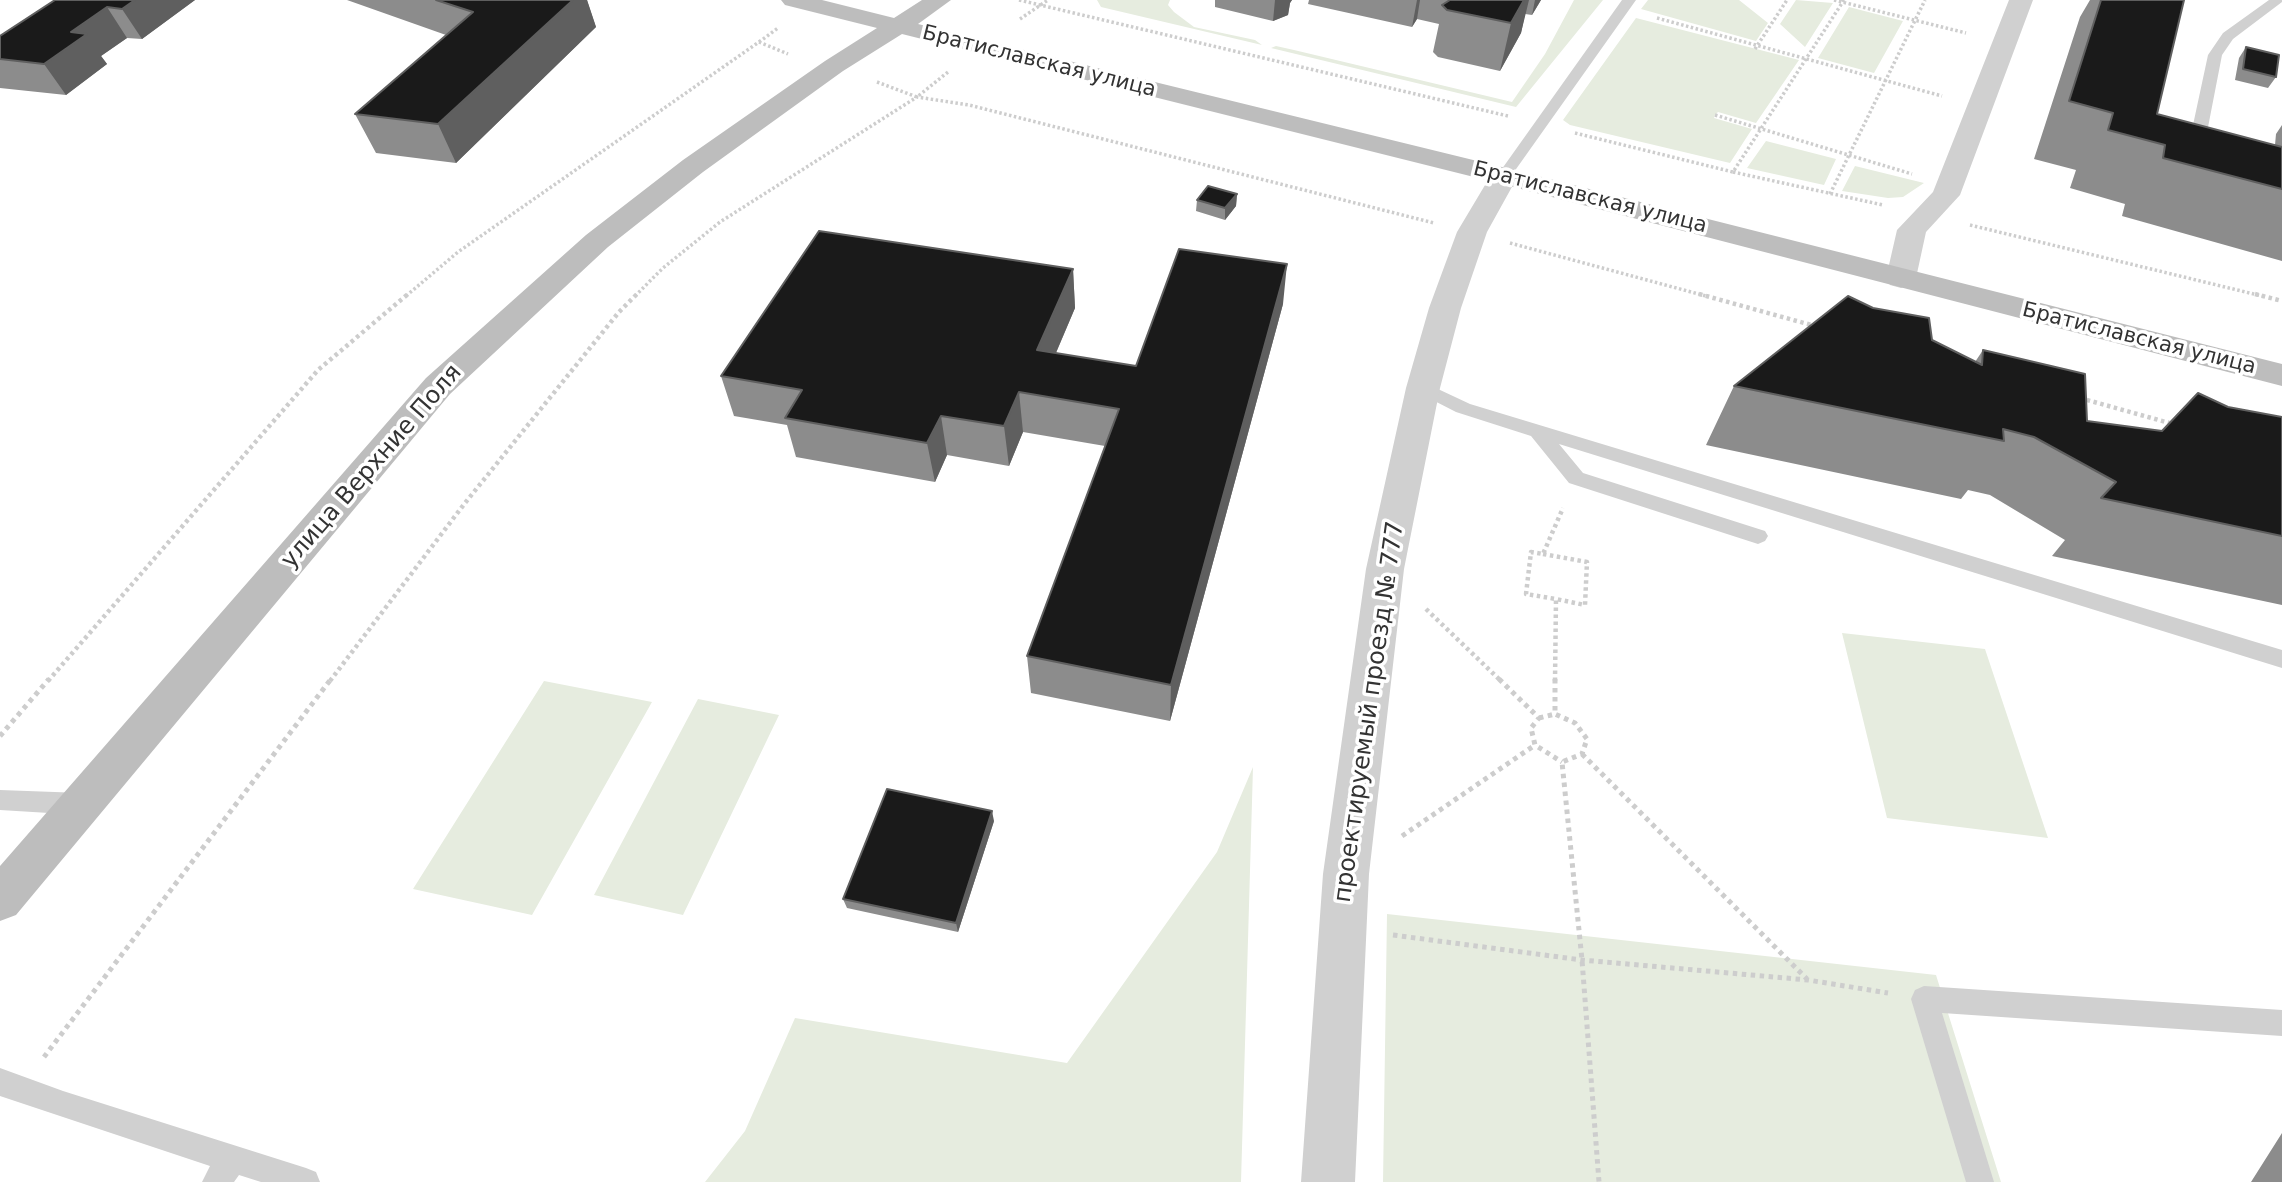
<!DOCTYPE html>
<html>
<head>
<meta charset="utf-8">
<style>
	body { margin:0 }
	canvas { display:block; background:#fff }
</style>
</head>
<body>
<canvas width="2282" height="1182"></canvas>
<script>
const c = document.querySelector('canvas').getContext('2d');
c.lineJoin = 'round';
function fillPath(path, color) {
  c.fillStyle = color;
  c.fill(path, 'evenodd');
}
function toPath(rows) {
  const path = new Path2D();
  for (const r of rows) {
    path.moveTo(r[0], r[1]);
    for (let i = 2; i < r.length; i += 2) path.lineTo(r[i], r[i + 1]);
  }
  return path;
}
function strokePath(path, color, width, dash) {
  c.strokeStyle = color;
  c.lineWidth = width;
  c.lineCap = dash ? 'butt' : 'round';
  c.setLineDash(dash || []);
  c.stroke(path);
}
function drawText(font, color, halo, rows, align = 'center') {
  c.font = font + ' "DejaVu Sans",sans-serif';
  c.lineWidth = 7;
  c.setLineDash([]);
  c.textBaseline = 'middle';
  c.strokeStyle = halo;
  c.fillStyle = color;
  for (const [text, x, y, turn = 0] of rows) {
    c.save();
    c.translate(x, y);
    c.rotate((+turn || 0) * Math.PI / 180);
    c.textAlign = isNaN(turn) ? turn : align;
    if (halo) c.strokeText(text, 0, 0);
    c.fillText(text, 0, 0);
    c.restore();
  }
}
fillPath(toPath([
	[1097,0,1170,0,1168,5,1174,12,1194,27,1255,40,1262,45,1101,7],
	[1574,0,1603,0,1516,107,1271,48,1276,46,1294,50,1512,102,1545,54],
	[1648,0,1739,0,1768,23,1756,41,1641,9],
	[1796,0,1833,3,1805,47,1780,24],
	[1849,7,1903,21,1874,73,1818,58],
	[1636,18,1799,60,1756,123,1718,112,1715,115,1714,118,1752,129,1730,163,1570,125,1563,120],
	[1766,141,1836,159,1824,185,1747,168],
	[1855,166,1924,183,1903,197,1888,198,1842,191],
	[1842,633,1985,649,2048,838,1887,818],
	[544,681,652,702,532,915,413,889],
	[698,699,779,715,683,915,594,895],
	[1253,767,1241,1182,705,1182,745,1131,795,1018,1067,1063,1217,852],
	[1387,914,1936,975,2001,1182,1383,1182]
]), '#e6ecdf');
strokePath(toPath([
	[1019,0,1508,116],
	[1834,0,1966,33],
	[1657,18,1942,96],
	[1020,19,1048,0],
	[759,42,778,28],
	[1755,49,1787,0],
	[877,82,917,97,948,72],
	[1715,115,1912,174],
	[1575,133,1733,172,1844,0],
	[1733,172,1883,205],
	[1830,194,1925,0],
	[1970,225,2262,296],
	[1510,243,1706,296],
	[406,296,458,252,759,42,788,54],
	[635,296,663,268,720,222,917,97,969,105,1434,223]
]), '#cdcdcd', 3.5, [2.5, 2.5]);
strokePath(toPath([
	[1699,294,1815,326],
	[2255,294,2282,301],
	[2080,398,2173,424],
	[1543,554,1587,562,1585,605,1556,599],
	[1426,609,1501,681],
	[48,681,318,370,408,294],
	[330,681,465,503,619,312,637,294],
	[1555,681,1556,599,1526,594,1531,552,1543,554,1563,508]
]), '#cdcdcd', 4.5, [3.5, 3.5]);
strokePath(toPath([
	[1499,679,1539,718,1531,728,1535,745,1562,762],
	[1555,679,1555,714,1575,723,1587,739,1582,754,1562,762,1582,960,1599,1182],
	[1539,718,1555,714],
	[0,736,49,679],
	[1582,754,1807,979],
	[1402,836,1535,745],
	[1393,935,1582,960,1808,980,1888,993],
	[44,1057,331,679]
]), '#cdcdcd', 5, [4.5, 4.5]);
fillPath(toPath([
	[1622,0,1636,0,1509,179,1499,179,1496,176,1499,173,1622,0],
	[2269,0,2282,0,2282,2,2233,39,2222,55,2203,153,2200,156,2190,156,2187,153,2208,55,2223,33,2269,0],
	[1423,382,1470,404,2282,650,2282,668,1559,444,1583,473,1765,531,1768,536,1765,541,1758,544,1569,483,1531,436,1456,412,1417,392,1414,388,1417,384,1423,382],
	[0,790,82,793,90,797,94,804,90,811,82,815,0,810,0,790],
	[1924,986,2282,1010,2282,1036,1942,1013,1994,1182,1966,1182,1911,999,1915,990,1924,986],
	[0,1068,63,1091,306,1168,316,1172,320,1182,261,1182,239,1175,234,1182,202,1182,210,1166,0,1096,0,1068]
]), '#d0d0d0');
fillPath(toPath([
	[2009,0,2033,0,1960,195,1926,232,1916,278,1912,285,1901,288,1890,285,1886,278,1897,230,1933,192,2009,0],
	[1504,168,1514,170,1518,176,1487,232,1461,308,1440,388,1404,569,1369,874,1355,1182,1301,1182,1323,874,1366,569,1406,388,1429,308,1457,232,1494,170,1504,168]
]), '#d0d0d0');
fillPath(toPath([
	[781,0,822,0,894,18,922,0,951,0,918,24,1514,170,2282,364,2282,386,1494,182,902,34,843,71,703,172,608,247,450,394,16,915,0,921,0,866,426,378,586,235,683,160,825,61,877,28,785,5,781,0]
]), '#bdbdbd');
fillPath(toPath([
	[55,0,195,0,142,39,127,38,101,56,107,64,66,95,0,88,0,36],
	[347,0,587,0,596,27,456,163,376,153,355,114,446,35],
	[1215,0,1292,0,1290,3,1288,15,1273,21,1215,7],
	[1309,0,1541,0,1532,15,1525,14,1521,33,1500,71,1438,57,1433,52,1439,24,1417,19,1412,27,1308,4],
	[2090,0,2184,0,2157,114,2275,145,2276,134,2282,125,2282,261,2122,216,2125,204,2070,188,2076,170,2034,159,2080,17],
	[2246,47,2276,77,2268,88,2235,80,2239,58],
	[1237,194,1236,206,1225,220,1196,211,1197,200],
	[1073,269,1075,308,1056,353,1136,366,1283,304,1170,721,1031,693,1027,656,1105,446,1023,432,1009,466,947,455,935,482,796,457,787,425,734,416,721,376],
	[1932,340,1975,362,1983,350,2087,421,2162,431,2228,407,2282,417,2282,605,2052,556,2065,540,1990,495,1968,490,1961,499,1706,445,1734,386],
	[994,821,958,932,847,908,843,899],
	[2282,1133,2282,1182,2251,1182]
]), '#8c8c8c');
fillPath(toPath([
	[135,0,195,0,142,39,122,9],
	[573,0,587,0,596,27,456,163,438,124],
	[1275,0,1292,0,1290,3,1288,15,1273,21],
	[1417,0,1420,0,1417,19,1412,27],
	[1524,0,1529,0,1521,33,1500,71,1511,23],
	[1535,0,1541,0,1532,15],
	[107,7,127,38,101,56,107,64,66,95,44,64,71,32],
	[1237,194,1236,206,1225,220,1225,208],
	[1287,264,1283,304,1170,721,1171,685],
	[1073,269,1075,308,1040,390,1037,350],
	[1019,392,1023,432,1009,466,1004,426],
	[941,416,947,455,935,482,927,443],
	[992,811,994,821,958,932,956,923]
]), '#5f5f5f');
const building = toPath([
	[55,0,135,0,122,9,107,7,71,32,87,34,44,64,0,59,0,36,55,0],
	[436,0,573,0,438,124,355,114,473,12,436,0],
	[1450,0,1524,0,1511,23,1447,10,1442,5,1450,0],
	[2101,0,2184,0,2157,114,2282,147,2282,189,2163,158,2165,145,2108,130,2113,113,2069,101,2101,0],
	[2246,47,2279,55,2276,77,2243,69,2246,47],
	[1208,186,1237,194,1225,208,1197,200,1208,186],
	[819,231,1073,269,1037,350,1136,366,1179,249,1287,264,1171,685,1027,656,1119,409,1019,392,1004,426,941,416,927,443,785,418,802,390,721,376,819,231],
	[1848,296,1873,308,1929,318,1932,340,1982,365,1983,350,2085,374,2087,421,2162,431,2198,393,2228,407,2282,417,2282,536,2101,498,2116,482,2034,437,2003,429,2004,441,1734,386,1848,296],
	[887,789,992,811,956,923,843,899,887,789]
]);
fillPath(building, '#1a1a1a');
strokePath(building, '#5f5f5f', 2);
drawText('21px', '#333', '#fff', [
	["Братиславская улица",1039,62,14],
	["Братиславская улица",1590,198,14],
	["Братиславская улица",2139,339,14]
]);
drawText('24px', '#333', '#fff', [
	["улица Верхние Поля",372,467,-49],
	["проектируемый проезд № 777",1370,712,-82]
]);
</script>
</body>
</html>
